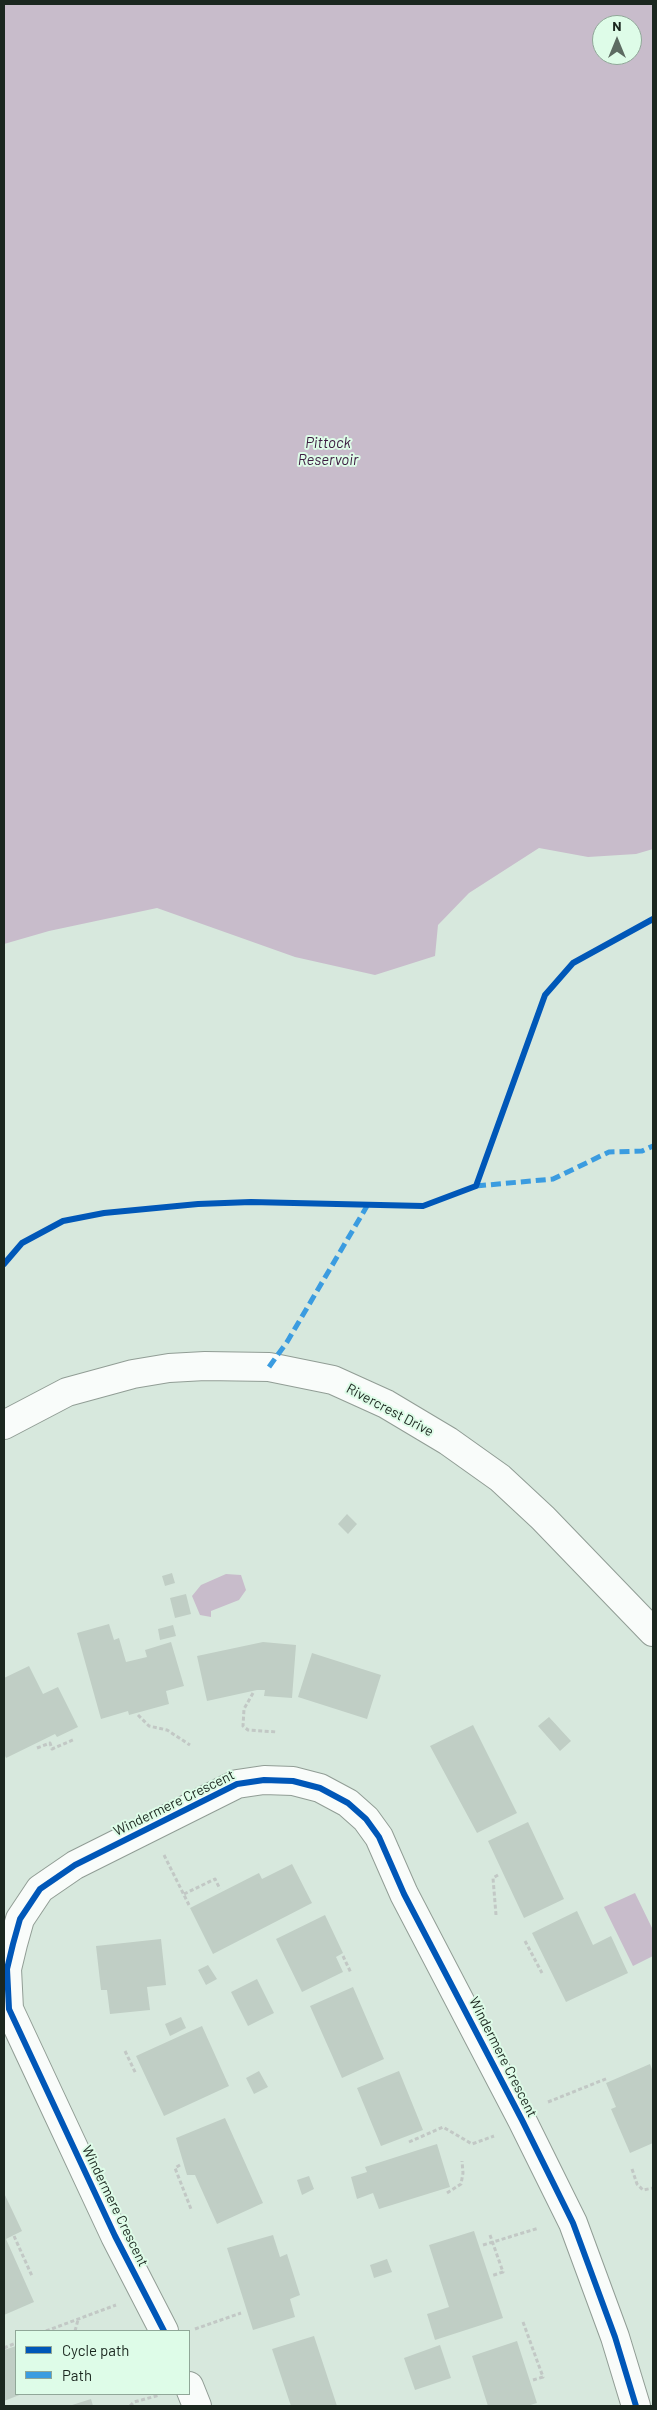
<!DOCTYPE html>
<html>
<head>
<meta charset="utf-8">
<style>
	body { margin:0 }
	#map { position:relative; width:657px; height:2410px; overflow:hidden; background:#d7e8dd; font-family:Barlow,sans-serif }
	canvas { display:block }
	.frame { position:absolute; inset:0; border:5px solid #1b271f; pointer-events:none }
	.legend { position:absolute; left:15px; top:2330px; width:175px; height:65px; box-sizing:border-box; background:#defce8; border:1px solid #90a798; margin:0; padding:6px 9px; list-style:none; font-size:15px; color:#1b271f }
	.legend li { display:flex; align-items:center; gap:10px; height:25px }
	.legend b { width:25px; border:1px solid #90a798 }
	.north { position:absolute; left:592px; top:15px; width:50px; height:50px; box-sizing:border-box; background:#defce8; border:1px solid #90a798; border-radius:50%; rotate:0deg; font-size:14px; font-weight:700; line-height:20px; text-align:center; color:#1b271f }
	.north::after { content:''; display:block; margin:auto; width:18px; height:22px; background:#5d6b62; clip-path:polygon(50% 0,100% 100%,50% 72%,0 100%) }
</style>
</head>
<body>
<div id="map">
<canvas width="657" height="2410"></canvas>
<div class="frame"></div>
<ul class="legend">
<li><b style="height:6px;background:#0057b8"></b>Cycle path</li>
<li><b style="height:6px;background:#3b9ce0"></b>Path</li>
</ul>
<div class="north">N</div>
</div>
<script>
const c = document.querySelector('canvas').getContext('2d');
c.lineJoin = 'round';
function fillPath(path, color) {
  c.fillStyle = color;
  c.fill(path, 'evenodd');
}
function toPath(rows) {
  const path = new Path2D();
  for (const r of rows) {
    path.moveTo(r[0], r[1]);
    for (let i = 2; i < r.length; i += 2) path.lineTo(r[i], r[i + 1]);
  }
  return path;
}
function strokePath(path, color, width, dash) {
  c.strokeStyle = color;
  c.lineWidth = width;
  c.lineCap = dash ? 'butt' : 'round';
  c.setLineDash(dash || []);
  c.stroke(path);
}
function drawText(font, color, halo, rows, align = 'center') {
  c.font = font + ' Barlow,sans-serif';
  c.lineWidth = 4;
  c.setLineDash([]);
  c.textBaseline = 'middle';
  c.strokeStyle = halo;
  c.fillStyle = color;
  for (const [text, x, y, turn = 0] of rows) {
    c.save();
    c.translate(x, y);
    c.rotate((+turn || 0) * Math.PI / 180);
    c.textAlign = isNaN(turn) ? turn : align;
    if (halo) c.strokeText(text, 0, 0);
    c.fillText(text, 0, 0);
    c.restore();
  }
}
fillPath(toPath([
	[4,4,653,4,653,849,636,854,588,857,539,848,469,893,438,925,435,956,375,975,295,957,157,908,49,931,4,944],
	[602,25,632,25,632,55,602,55],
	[226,1574,241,1575,246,1590,239,1600,211,1611,211,1617,200,1615,192,1596,201,1585],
	[635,1893,653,1930,653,1956,633,1966,604,1907]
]), '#c8bccb');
fillPath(toPath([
	[347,1514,357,1524,348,1534,338,1524],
	[172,1573,175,1583,165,1586,162,1576],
	[186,1594,191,1614,175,1618,170,1598],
	[109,1624,114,1640,119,1638,126,1662,147,1657,145,1650,171,1642,184,1686,166,1691,169,1704,129,1715,128,1711,101,1719,77,1633],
	[173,1625,176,1636,160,1640,158,1629],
	[263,1642,296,1645,292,1698,264,1696,265,1690,257,1690,207,1701,197,1656],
	[312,1653,381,1675,367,1719,298,1697],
	[29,1666,43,1694,58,1687,78,1727,57,1737,55,1734,6,1758,4,1754,4,1678],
	[549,1717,571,1741,560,1751,538,1726],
	[473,1725,517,1813,477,1833,430,1746],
	[528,1822,564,1899,524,1918,488,1841],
	[292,1864,312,1903,213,1954,190,1908,259,1873,262,1879],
	[577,1911,593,1945,611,1936,628,1973,566,2002,532,1933],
	[325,1915,343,1953,336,1957,343,1972,302,1992,276,1939],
	[161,1939,166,1985,147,1987,150,2010,110,2014,107,1990,101,1990,96,1946],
	[208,1965,217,1979,206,1985,198,1970],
	[257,1979,274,2013,248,2026,231,1992],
	[353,1987,384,2059,342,2078,310,2006],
	[181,2017,186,2028,170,2036,165,2024],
	[202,2026,229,2086,164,2116,136,2056],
	[650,2064,653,2072,653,2143,630,2153,611,2109,616,2107,606,2083],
	[259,2071,268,2087,254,2094,246,2078],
	[399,2071,423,2130,381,2146,357,2088],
	[225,2118,263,2203,217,2224,195,2175,187,2175,176,2138],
	[437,2144,450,2187,379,2209,373,2193,357,2199,351,2177,367,2172,365,2167],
	[309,2176,314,2189,302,2195,297,2180],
	[4,2193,22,2231,6,2239,34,2302,4,2315],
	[474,2231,503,2318,435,2340,427,2314,449,2307,429,2245],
	[273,2235,280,2257,287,2254,300,2295,290,2299,295,2317,253,2330,227,2248],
	[387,2259,392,2272,374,2278,370,2265],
	[314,2336,337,2406,291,2406,272,2349],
	[517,2341,537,2403,527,2406,488,2406,472,2356],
	[440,2345,451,2378,415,2390,404,2358],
	[16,2346,16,2394,22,2394,4,2401,4,2350],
	[91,2399,93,2406,69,2406]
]), '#c0cec5');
const street = toPath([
	[4,1425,67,1392,133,1374,169,1368,205,1366,269,1367,333,1380,386,1404,448,1441,500,1478,543,1518,653,1632],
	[164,2331,115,2236,9,2009,7,1969,13,1944,20,1919,40,1889,75,1865,237,1784,264,1780,293,1781,320,1788,348,1803,366,1819,379,1837,404,1894,522,2120,573,2223,615,2337,636,2406],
	[189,2386,197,2406]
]);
strokePath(street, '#919d95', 30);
strokePath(toPath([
	[253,1693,244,1709,243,1726,248,1730,277,1732],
	[138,1715,149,1726,167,1730,190,1745],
	[37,1748,50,1743,52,1749,75,1739],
	[164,1855,189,1905],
	[184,1894,215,1879,220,1889],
	[496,1915,493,1878,498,1875],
	[525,1941,542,1973],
	[343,1956,351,1973],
	[125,2051,136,2074],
	[548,2102,608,2078],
	[409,2142,443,2127,472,2144,494,2136],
	[180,2165,175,2168,191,2209],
	[632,2169,637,2184,643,2190,653,2188],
	[447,2193,461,2184,463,2173,462,2161],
	[490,2235,503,2272,491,2276],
	[14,2236,32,2276],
	[483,2245,539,2228],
	[523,2322,543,2377,533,2380],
	[195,2329,241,2313],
	[46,2331,116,2305],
	[75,2331,78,2320],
	[4,2348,16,2343],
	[130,2406,134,2402,160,2395]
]), '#c2c8c5', 3, [4, 2.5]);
strokePath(street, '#f9fcfa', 28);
strokePath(toPath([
	[476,1186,553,1179,609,1152,642,1151,653,1146],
	[269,1367,287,1342,367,1206]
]), '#3b9ce0', 5, [10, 5]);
strokePath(toPath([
	[4,1264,22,1243,63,1221,104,1213,198,1204,251,1202,423,1206,476,1186,545,995,573,963,653,919],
	[164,2331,115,2236,9,2009,7,1969,13,1944,20,1919,40,1889,75,1865,237,1784,264,1780,293,1781,320,1788,348,1803,366,1819,379,1837,404,1894,522,2120,573,2223,615,2337,636,2406]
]), '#0057b8', 6);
drawText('14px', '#1b271f', '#defce8', [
	["Rivercrest Drive",390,1410,28],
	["Windermere Crescent",174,1803,-26],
	["Windermere Crescent",503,2057,63],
	["Windermere Crescent",115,2206,64]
]);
drawText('italic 15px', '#3d1c41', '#defce8', [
	["Pittock",328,443],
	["Reservoir",328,460]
]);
</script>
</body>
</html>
